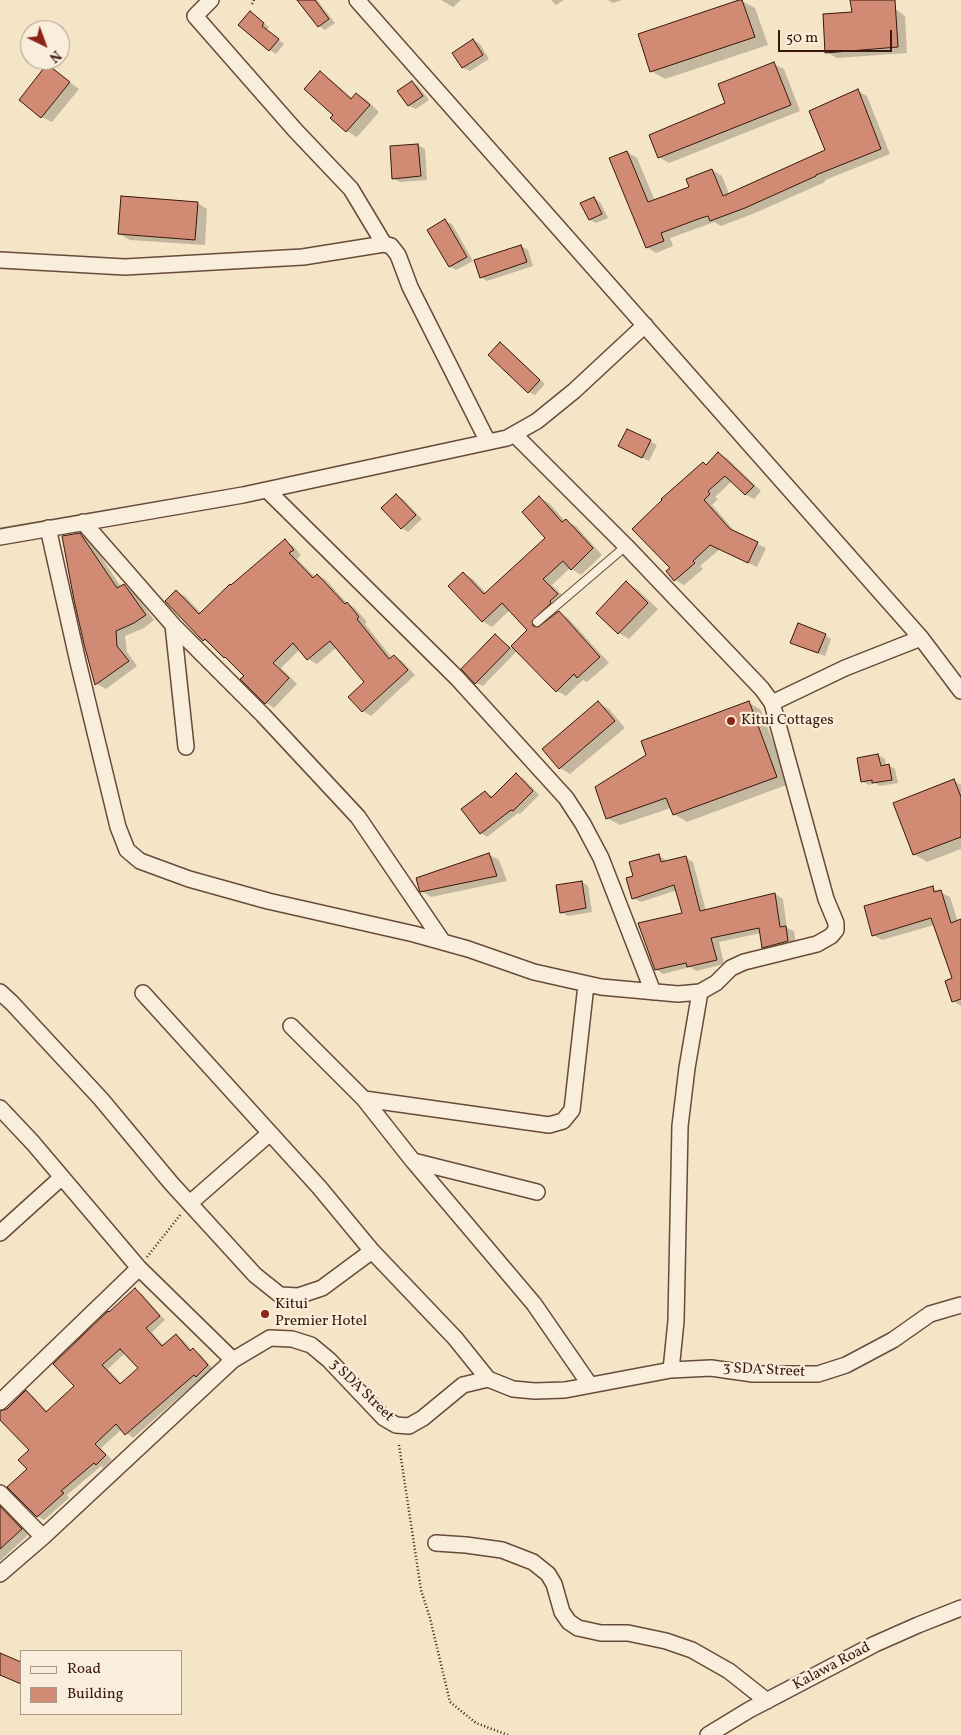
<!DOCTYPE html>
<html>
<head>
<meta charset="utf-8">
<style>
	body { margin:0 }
	#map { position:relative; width:961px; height:1735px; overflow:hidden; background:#f5e5c7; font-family:Vollkorn,serif }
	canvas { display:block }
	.legend { position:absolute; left:20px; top:1650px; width:162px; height:65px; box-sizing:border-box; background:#f8eedb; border:1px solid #ac9888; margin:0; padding:6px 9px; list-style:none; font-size:15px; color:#39170b }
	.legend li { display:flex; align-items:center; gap:10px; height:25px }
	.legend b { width:25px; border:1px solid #ac9888 }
	.north { position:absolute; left:20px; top:20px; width:50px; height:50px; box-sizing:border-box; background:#f8eedb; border:1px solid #ac9888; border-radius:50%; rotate:138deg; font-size:14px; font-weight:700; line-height:20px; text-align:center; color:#39170b }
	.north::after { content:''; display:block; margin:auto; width:18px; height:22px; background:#8f2418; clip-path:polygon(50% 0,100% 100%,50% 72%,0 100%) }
	.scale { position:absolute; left:778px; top:30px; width:114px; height:22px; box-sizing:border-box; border:2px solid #39170b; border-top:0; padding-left:6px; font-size:15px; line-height:18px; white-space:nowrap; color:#39170b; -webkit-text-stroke:4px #f8eedb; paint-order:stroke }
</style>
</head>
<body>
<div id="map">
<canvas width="961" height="1735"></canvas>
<ul class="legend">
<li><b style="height:6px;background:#f8eedb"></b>Road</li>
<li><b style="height:14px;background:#d18b74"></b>Building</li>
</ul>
<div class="north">N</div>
<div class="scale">50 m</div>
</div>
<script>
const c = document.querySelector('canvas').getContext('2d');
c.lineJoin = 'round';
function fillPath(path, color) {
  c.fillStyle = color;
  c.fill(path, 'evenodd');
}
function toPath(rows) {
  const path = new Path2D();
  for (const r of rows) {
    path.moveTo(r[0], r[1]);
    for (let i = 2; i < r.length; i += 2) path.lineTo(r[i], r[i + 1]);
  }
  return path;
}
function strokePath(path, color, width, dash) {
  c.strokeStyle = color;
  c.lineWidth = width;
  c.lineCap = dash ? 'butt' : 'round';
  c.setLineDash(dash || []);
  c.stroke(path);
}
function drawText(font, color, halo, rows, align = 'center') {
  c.font = font + ' Vollkorn,serif';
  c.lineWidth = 4.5;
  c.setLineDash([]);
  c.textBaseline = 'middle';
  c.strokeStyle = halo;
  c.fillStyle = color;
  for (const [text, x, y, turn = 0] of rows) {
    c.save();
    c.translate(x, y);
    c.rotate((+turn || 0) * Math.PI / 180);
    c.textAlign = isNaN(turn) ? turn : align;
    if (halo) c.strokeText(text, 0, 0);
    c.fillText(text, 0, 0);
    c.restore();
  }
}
fillPath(toPath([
	[298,0,317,0,335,23,325,30,319,26],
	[441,0,461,0,453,7],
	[551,0,564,0,556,5],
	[608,0,622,0,613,3],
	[851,0,883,0,905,16,907,53,837,58,826,52,853,13],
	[742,1,755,8,768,45,665,79,651,71],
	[256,17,269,27,267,30,284,44,276,54,270,50],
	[473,40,480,44,489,59,470,71,463,68,454,53],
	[774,64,784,69,800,111,669,163,659,157],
	[47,66,79,89,52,122,42,117],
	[320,73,330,79,353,99,357,94,367,100,379,112,357,137,347,131,332,118,335,115],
	[412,82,418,86,429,100,416,109,409,106,399,92],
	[858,91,867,96,890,154,825,180,825,182,755,213,721,226,714,222,712,223,670,238,673,246,656,253,647,247,627,152,637,158,655,201,691,188,712,170,722,176,729,194,826,150],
	[418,145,425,149,427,180,400,182,393,178],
	[594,198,600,202,608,218,596,223,590,220],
	[197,203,207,209,205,245,130,240,120,234],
	[445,221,452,224,473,261,456,270,450,267],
	[521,246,528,250,533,266,487,281,481,277],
	[500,344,507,348,545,384,535,395,528,392],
	[627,430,657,445,649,461,626,450],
	[719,454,727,458,761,491,754,499,745,494,732,481,715,497,718,499,712,505,737,534,766,548,757,567,720,549,700,566,703,569,684,585,675,580,668,572,671,568,707,466],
	[396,495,403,499,422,519,408,532,402,528,383,508],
	[539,498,549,503,565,521,576,526,602,555,581,575,570,568,552,585,567,600,557,611,568,618,609,663,587,682,583,680,566,696,557,691,517,651,483,686,476,683,495,635,511,648,529,630,510,610,492,627,482,621,463,573,473,579,487,594,547,538],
	[80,534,90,540,121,587,124,585,133,591,154,620,144,628,125,636,127,652,137,666,106,689,97,684],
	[285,541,293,546,301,555,297,559,315,577,318,575,326,580,347,603,355,608,367,622,365,624,392,658,394,656,402,661,415,675,371,716,363,711,365,682,337,647,317,664,308,659,300,649,281,668,297,684,274,708,266,703,245,676,231,661,204,640,176,592,185,596,201,613],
	[627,583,637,589,658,609,629,639,619,633],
	[825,635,831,639,825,656,798,646],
	[748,702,761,710,789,784,687,822,674,814,671,808,620,825,607,818],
	[599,703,609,709,625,728,570,774,560,768,544,749],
	[878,755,885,759,886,766,888,765,895,769,898,783,880,786,875,783,869,785,862,781],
	[516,775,523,778,539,795,520,814,518,813,487,837,481,833,486,792,493,797],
	[954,781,961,785,961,849,927,862,914,854],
	[488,854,499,860,507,881,431,897,421,891],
	[658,855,666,860,667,862,685,857,693,862,706,911,775,894,783,899,787,928,794,931,796,945,771,952,763,947,761,933,719,942,724,964,696,971,690,967,663,974,656,969,683,914,677,890,641,902,633,898,634,877],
	[582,882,588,886,592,912,568,916,561,912],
	[932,888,950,897,958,922,961,921,961,1006,953,1001,954,979,934,925,882,940,873,935],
	[135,1290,142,1294,165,1320,152,1332,164,1346,176,1336,183,1340,192,1350,200,1354,214,1370,203,1379,201,1378,133,1438,122,1429,101,1448,112,1460,103,1468,101,1466,67,1495,69,1498,44,1520,37,1516,29,1469,31,1450,0,1418,0,1413,7,1410,26,1392,33,1396,48,1412,76,1386,109,1313],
	[125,1353,140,1368,122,1384,108,1369],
	[0,1505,29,1534,0,1561]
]), '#0003');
const building = toPath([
	[297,0,315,0,329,19,318,27,297,0],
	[739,0,742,0,755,37,650,72,638,34,739,0],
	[850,0,895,0,898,47,825,53,823,14,852,12,850,0],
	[250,11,264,23,262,26,279,39,269,51,238,25,250,11],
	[473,39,483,55,462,68,452,53,473,39],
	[774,62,791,105,658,158,649,135,725,103,718,84,774,62],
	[47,64,70,82,41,118,19,100,47,64],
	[320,71,351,99,356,93,370,105,346,132,330,118,333,115,304,89,320,71],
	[412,81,423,96,408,106,397,91,412,81],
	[858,89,881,149,816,175,816,176,745,208,710,221,708,216,701,218,661,233,664,241,646,248,609,158,627,151,648,202,689,187,686,179,712,169,723,196,825,150,809,111,858,89],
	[418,144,421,176,392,179,390,146,418,144],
	[121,196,198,202,195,240,118,234,121,196],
	[594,197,602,214,589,220,580,203,594,197],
	[445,219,467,257,449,267,427,230,445,219],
	[521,245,527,262,480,278,474,260,521,245],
	[500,342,540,380,528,393,488,355,500,342],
	[627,429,651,440,642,458,618,446,627,429],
	[718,452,754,486,745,495,725,476,708,491,710,494,704,500,730,529,758,542,748,563,710,545,693,561,695,563,674,581,666,571,670,568,632,529,662,500,661,499,703,462,706,465,718,452],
	[396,494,416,515,401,529,381,508,396,494],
	[539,496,562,522,566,519,593,548,571,570,563,561,543,579,558,594,550,601,551,603,532,621,533,626,538,627,559,611,600,657,577,678,574,674,556,692,511,646,527,630,502,603,482,622,448,586,463,572,484,594,545,538,522,512,539,496],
	[80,533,117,588,124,584,146,615,134,623,116,631,117,646,129,661,95,685,84,644,74,600,62,536,80,533],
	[285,539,294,550,289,553,313,578,317,574,345,604,347,602,359,617,357,619,389,659,394,655,408,670,362,712,348,697,364,682,330,641,307,660,293,643,273,663,289,678,265,704,240,679,244,676,225,657,224,658,205,639,203,641,165,601,176,590,199,614,230,584,231,585,285,539],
	[626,581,648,603,618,634,596,613,626,581],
	[798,623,826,634,818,653,790,643,798,623],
	[495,634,510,648,475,684,461,669,495,634],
	[598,701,615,721,559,769,542,749,598,701],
	[749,701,777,777,673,815,666,798,606,819,595,787,646,755,641,741,749,701],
	[878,754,881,766,889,764,892,780,872,783,872,780,861,782,857,758,878,754],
	[516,773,533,791,513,811,511,810,480,834,461,809,485,791,491,798,516,773],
	[954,779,961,797,961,837,913,855,893,803,954,779],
	[489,853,497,876,420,892,419,889,416,878,489,853],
	[659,854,661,862,686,856,700,911,775,893,780,927,786,926,788,941,762,948,759,928,711,938,717,960,687,967,686,963,655,970,638,923,682,913,674,885,632,899,626,878,633,876,629,862,659,854],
	[582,881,586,908,560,913,556,885,582,881],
	[933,886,934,892,941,890,951,923,961,919,961,999,952,1002,945,981,952,978,931,918,872,936,864,906,933,886],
	[135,1288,160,1316,146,1328,162,1346,176,1334,190,1351,193,1348,208,1365,196,1377,194,1375,125,1435,116,1424,95,1444,106,1455,96,1465,94,1463,61,1491,64,1493,37,1517,7,1487,27,1469,18,1460,29,1450,0,1420,0,1411,7,1409,26,1390,46,1412,74,1386,53,1364,108,1311,109,1312,135,1288],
	[120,1349,138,1368,120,1384,102,1365,120,1349],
	[0,1506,22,1529,0,1549,0,1506],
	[0,1653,21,1662,21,1684,0,1675,0,1653]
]);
fillPath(building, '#d18b74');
strokePath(building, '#39170b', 1);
const lane = toPath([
	[537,622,626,546]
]);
const street = toPath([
	[211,0,195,16,295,130,351,189,384,244],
	[357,0,921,638,961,691],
	[0,260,125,267,303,257,384,244,391,246,398,255,410,287,488,442],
	[514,434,626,546,762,689,772,703,845,668,921,638],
	[267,490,457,678,566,798,583,824,601,858,653,992],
	[83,522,173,625,263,715,358,817,443,942],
	[48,528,78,662,118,827,127,850,140,861,189,879,268,901,414,934,468,949,534,972,601,987,678,994,700,992,716,983,731,968,744,962,817,944,831,936,836,930,836,923,826,899,772,703],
	[0,537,243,495,507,438,537,421,574,391,645,325],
	[173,625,186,747],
	[0,992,12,1003,101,1099,171,1183,255,1275,280,1295,298,1296,322,1288,372,1251],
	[143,993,319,1187,372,1251,455,1338,488,1379],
	[291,1026,364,1099,413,1161,534,1304,590,1385],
	[364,1099,549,1125,563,1121,572,1110,586,985],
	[0,1108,33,1143,139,1268,233,1360],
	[413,1161,537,1192],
	[190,1203,270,1133],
	[0,1233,62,1177],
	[671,1370,676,1321,680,1126,687,1068,700,992],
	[0,1402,139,1268],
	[0,1493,43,1537],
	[436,1543,466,1545,502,1550,533,1562,548,1574,554,1584,562,1612,569,1622,578,1628,601,1633,628,1633,666,1641,692,1650,729,1671,767,1701],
	[0,1574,43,1537,233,1360,270,1338,292,1339,311,1345,329,1360,384,1418,396,1425,409,1426,423,1418,463,1385,488,1379,513,1389,535,1391,565,1390,671,1370,711,1368,753,1374,818,1374,846,1365,893,1340,930,1314,961,1305],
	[708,1735,749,1710,875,1644,918,1625,961,1608]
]);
strokePath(lane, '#684a3a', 10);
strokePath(street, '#684a3a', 18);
strokePath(toPath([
	[252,4,254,0],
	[147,1257,181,1214],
	[399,1445,421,1590,430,1618,450,1702,476,1723,508,1735]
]), '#39170b', 2.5, [1, 2.5]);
strokePath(lane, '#f8eedb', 8);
strokePath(street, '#f8eedb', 15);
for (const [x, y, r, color] of [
	[731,721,5,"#8f2418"],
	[265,1314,5,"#8f2418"]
]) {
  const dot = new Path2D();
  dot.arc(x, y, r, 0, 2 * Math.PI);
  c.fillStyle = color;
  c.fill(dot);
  strokePath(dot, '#f8eedb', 2);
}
drawText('15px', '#39170b', '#f8eedb', [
	["Kitui Cottages",741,721],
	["Kitui",275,1305],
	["Premier Hotel",275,1322]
], 'left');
drawText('15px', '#39170b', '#f8eedb', [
	["3 SDA Street",764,1371,3],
	["3 SDA Street",361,1391,44],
	["Kalawa Road",832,1667,-28]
]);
</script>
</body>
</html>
